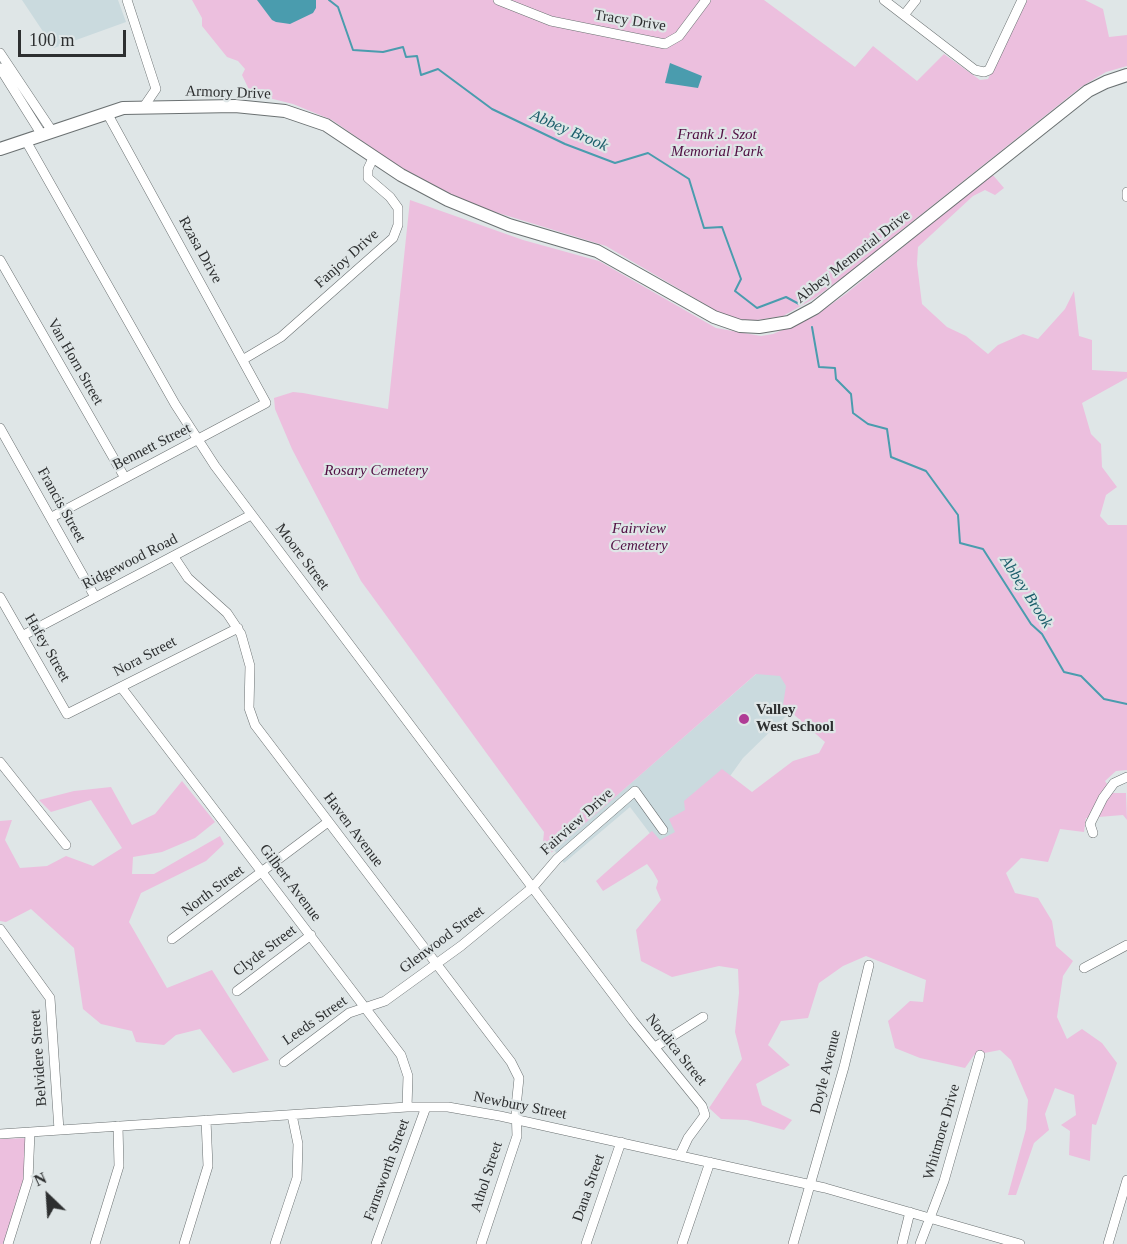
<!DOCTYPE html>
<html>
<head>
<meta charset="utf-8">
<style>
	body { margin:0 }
	#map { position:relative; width:1127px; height:1244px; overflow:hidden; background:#dfe6e7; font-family:"Times New Roman",serif }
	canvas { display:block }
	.north { position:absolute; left:18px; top:1166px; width:60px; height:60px; -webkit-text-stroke:4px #dfe6e7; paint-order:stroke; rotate:335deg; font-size:16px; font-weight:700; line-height:24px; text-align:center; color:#2d2f30 }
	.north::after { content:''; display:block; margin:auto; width:21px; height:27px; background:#2d2f30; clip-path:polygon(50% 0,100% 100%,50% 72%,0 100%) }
	.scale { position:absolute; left:18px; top:30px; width:108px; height:27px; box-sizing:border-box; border:3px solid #2d2f30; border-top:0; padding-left:8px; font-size:18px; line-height:21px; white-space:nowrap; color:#2d2f30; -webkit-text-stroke:4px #dfe6e7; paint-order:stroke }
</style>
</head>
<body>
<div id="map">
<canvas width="1127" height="1244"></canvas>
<div class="north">N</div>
<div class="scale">100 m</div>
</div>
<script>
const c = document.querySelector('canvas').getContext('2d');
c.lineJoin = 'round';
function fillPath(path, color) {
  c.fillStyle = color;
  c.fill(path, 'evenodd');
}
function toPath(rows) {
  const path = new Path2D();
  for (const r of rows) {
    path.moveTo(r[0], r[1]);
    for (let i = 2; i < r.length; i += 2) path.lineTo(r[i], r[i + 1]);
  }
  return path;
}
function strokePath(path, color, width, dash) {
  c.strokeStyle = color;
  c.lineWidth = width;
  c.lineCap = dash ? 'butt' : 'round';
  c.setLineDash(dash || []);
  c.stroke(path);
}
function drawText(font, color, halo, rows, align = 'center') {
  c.font = font + ' "Times New Roman",serif';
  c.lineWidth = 4.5;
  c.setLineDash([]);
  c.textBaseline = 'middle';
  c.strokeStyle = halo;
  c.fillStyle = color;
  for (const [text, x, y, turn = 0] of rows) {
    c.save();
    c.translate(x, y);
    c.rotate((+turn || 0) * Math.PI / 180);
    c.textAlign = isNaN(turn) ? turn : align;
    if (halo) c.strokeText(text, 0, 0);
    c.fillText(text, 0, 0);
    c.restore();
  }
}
fillPath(toPath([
	[22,0,118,0,126,22,54,48],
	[793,642,823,680,743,758,670,860,630,807,564,863,554,850]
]), '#cadade');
fillPath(toPath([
	[192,0,764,0,855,67,873,46,917,81,944,54,980,80,988,79,1027,0,1085,0,1103,9,1109,37,1127,35,1127,66,1106,72,1081,87,888,241,890,242,815,298,783,316,750,321,725,316,606,246,482,208,447,192,397,165,332,120,293,104,269,98,253,98,242,75,245,69,238,61,227,57,202,26,202,18],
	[992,174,1004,188,995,195,985,190,973,196,918,247,917,264,922,304,947,327,966,336,988,354,998,345,1023,334,1038,339,1065,309,1074,291,1079,336,1092,340,1092,370,1127,372,1127,378,1082,403,1091,434,1101,444,1102,467,1117,487,1106,495,1100,516,1108,525,1127,525,1127,770,1116,771,1105,781,1113,793,1126,793,1127,820,1123,815,1086,818,1084,832,1060,829,1048,862,1021,858,1006,873,1015,893,1038,898,1052,921,1056,946,1073,961,1063,976,1057,1017,1067,1039,1082,1029,1102,1043,1117,1063,1096,1125,1092,1124,1090,1161,1069,1155,1070,1131,1061,1125,1076,1115,1074,1095,1055,1088,1045,1114,1049,1130,1034,1143,1016,1195,1008,1195,1026,1129,1028,1100,1011,1060,1000,1050,974,1055,965,1068,920,1058,895,1048,888,1021,910,1001,923,1002,926,980,866,956,843,966,819,983,808,1018,781,1021,768,1045,790,1065,756,1084,762,1105,792,1120,784,1130,747,1120,721,1119,709,1108,742,1059,735,1032,739,993,738,969,719,966,672,977,641,961,636,930,661,900,656,888,658,881,653,872,647,864,603,891,596,881,652,831,660,840,675,832,669,819,685,810,684,801,722,769,752,792,793,761,819,753,825,742,783,705,786,686,780,676,756,674,551,853,542,852,544,832,361,581,292,449,275,409,274,398,293,392,303,393,388,409,410,200,523,240,599,261,716,328,761,336,773,334,815,316,847,293],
	[182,781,215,822,195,838,162,852,133,857,132,874,154,874,220,836,224,844,206,861,141,893,129,922,167,988,212,970,269,1060,233,1073,200,1029,176,1035,164,1045,136,1042,132,1031,101,1024,83,1009,74,948,31,909,6,922,0,921,0,821,12,820,5,840,20,868,47,866,66,856,93,866,122,848,91,800,51,812,39,800,74,791,111,787,132,825,155,814],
	[29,1138,30,1163,9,1244,0,1244,0,1139]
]), '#ecbfde');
fillPath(toPath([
	[257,0,316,0,316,8,313,13,290,24,276,22,272,20],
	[670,63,702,76,698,88,665,83]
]), '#4a9cae');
strokePath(toPath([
	[329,0,338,7,353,50,383,52,403,47,406,57,417,56,421,75,438,69,492,109,565,144,615,163,648,153,689,179,704,228,722,227,741,279,735,291,757,308,786,297,799,304],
	[812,327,819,367,835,368,836,379,851,394,853,413,868,424,887,429,891,457,926,471,958,515,960,543,983,549,1031,624,1042,634,1064,672,1081,676,1104,699,1127,704]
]), '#4a9cae', 2);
const minor = toPath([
	[127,0,156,89,145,105],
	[498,0,551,21,665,44,679,36,706,0],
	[884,0,975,70,984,72,989,70,1022,0],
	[904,15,916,0],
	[0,53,52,131],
	[0,68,42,135],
	[26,141,175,404,215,466,633,1021,702,1106,705,1115,688,1138,680,1155],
	[1127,192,1127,197],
	[0,260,125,478],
	[244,359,281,337,393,238,398,225,398,208,390,197,368,178,368,169,374,156],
	[0,428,95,597],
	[52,517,266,403,107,113],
	[174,557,188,578,227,613,241,634,250,666,249,708,255,725,511,1062,519,1078,516,1107,517,1136,481,1244],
	[0,597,67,714,238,628],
	[22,636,251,515],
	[121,687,401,1055,408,1076,407,1107],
	[0,762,66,845],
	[1093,833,1090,824,1103,798,1114,783,1127,777],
	[0,929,50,998,59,1130],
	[172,939,328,822],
	[1084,968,1127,945],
	[237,991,311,935],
	[655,1047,703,1017],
	[284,1062,349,1013,385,1001,461,946,533,887,557,859,635,791,663,830],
	[0,1134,407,1107,448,1107,500,1116,825,1188,1020,1244],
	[8,1244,28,1180,30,1132],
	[95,1244,119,1166,118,1126],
	[184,1244,208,1166,206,1120],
	[275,1244,297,1178,298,1144,292,1115],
	[376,1244,426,1107],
	[586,1244,621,1142],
	[682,1244,710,1162],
	[793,1244,844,1067,869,965],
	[902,1244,910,1212],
	[920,1244,944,1181,980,1055],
	[1108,1244,1127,1180]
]);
const major = toPath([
	[0,149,123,108,235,106,285,111,326,125,401,175,448,200,509,225,597,251,714,317,740,326,759,327,789,322,815,308,1088,91,1106,82,1127,75]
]);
strokePath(minor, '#6b7172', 10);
strokePath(major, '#6b7172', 14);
strokePath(minor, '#fff', 9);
strokePath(major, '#fff', 12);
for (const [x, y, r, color] of [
	[744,719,6,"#af3b95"]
]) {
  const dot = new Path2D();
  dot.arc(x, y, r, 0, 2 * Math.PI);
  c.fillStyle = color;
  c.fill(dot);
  strokePath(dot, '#dfe6e7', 2);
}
drawText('15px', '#2d2f30', '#dfe6e7', [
	["Tracy Drive",630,21,9],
	["Armory Drive",228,93,2],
	["Rzasa Drive",200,250,61],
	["Abbey Memorial Drive",853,257,-38],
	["Fanjoy Drive",347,259,-42],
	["Van Horn Street",75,362,60],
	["Bennett Street",152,447,-27],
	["Francis Street",61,505,61],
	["Moore Street",302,557,53],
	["Ridgewood Road",130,562,-27],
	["Hafey Street",47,648,60],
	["Nora Street",145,657,-28],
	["Fairview Drive",577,822,-42],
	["Haven Avenue",353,830,53],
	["Gilbert Avenue",290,883,53],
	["North Street",213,891,-37],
	["Glenwood Street",442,940,-37],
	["Clyde Street",265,951,-37],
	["Leeds Street",315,1021,-35],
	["Nordica Street",676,1050,51],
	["Belvidere Street",39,1058,-94],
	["Doyle Avenue",826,1072,-76],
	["Newbury Street",520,1106,11],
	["Whitmore Drive",942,1132,-74],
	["Farnsworth Street",387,1170,-70],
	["Athol Street",487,1177,-72],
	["Dana Street",589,1188,-71]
]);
drawText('italic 15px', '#500f43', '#dfe6e7', [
	["Frank J. Szot",717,135],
	["Memorial Park",717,152],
	["Rosary Cemetery",376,471],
	["Fairview",639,529],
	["Cemetery",639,546]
]);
drawText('bold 15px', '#2d2f30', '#dfe6e7', [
	["Valley",756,710],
	["West School",756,727]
], 'left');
drawText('italic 16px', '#1a5d6a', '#dfe6e7', [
	["Abbey Brook",569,131,23],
	["Abbey Brook",1026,592,57]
]);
</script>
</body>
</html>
